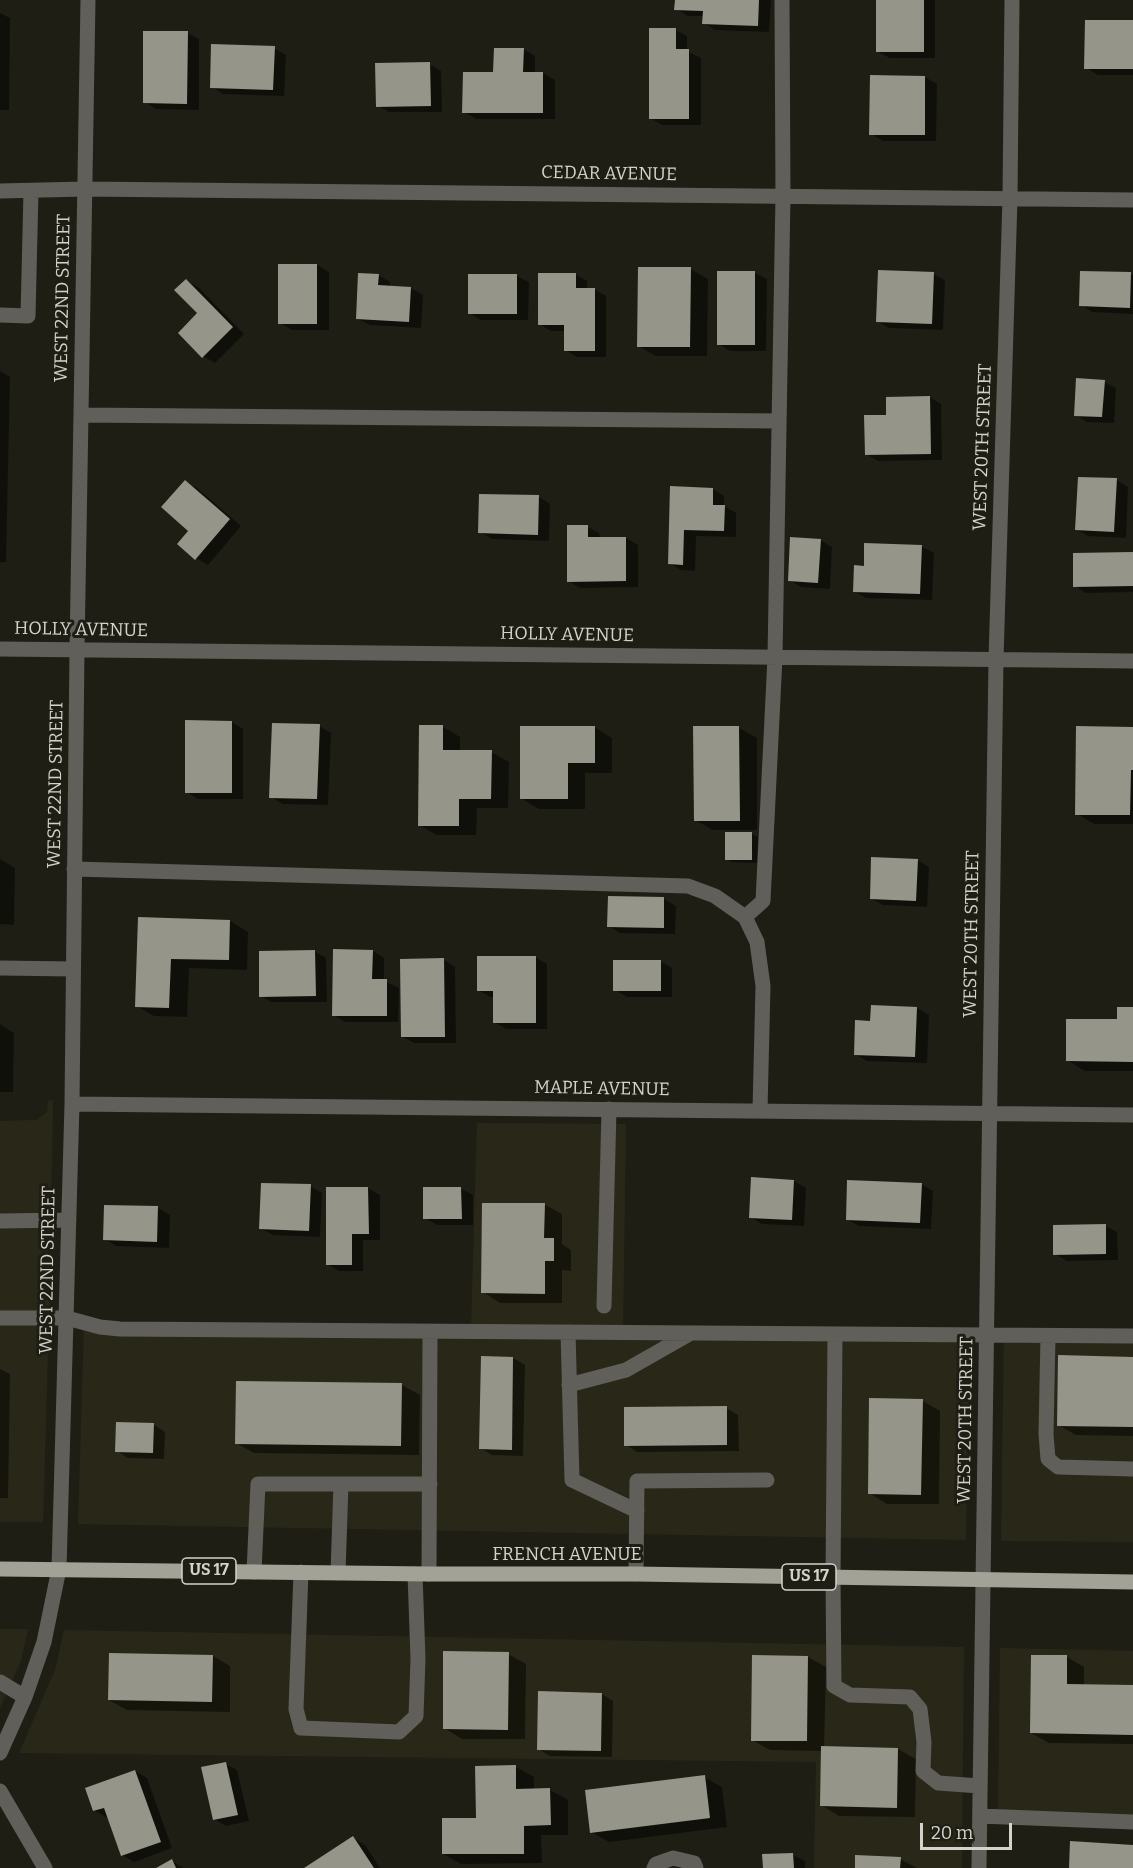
<!DOCTYPE html>
<html>
<head>
<meta charset="utf-8">
<style>
	body { margin:0 }
	#map { position:relative; width:1133px; height:1868px; overflow:hidden; background:#1f1e15; font-family:Bitter,serif }
	canvas { display:block }
	.scale { position:absolute; left:920px; top:1823px; width:92px; height:27px; box-sizing:border-box; border:3px solid #d3d3cc; border-top:0; padding-left:8px; font-size:18px; line-height:21px; white-space:nowrap; color:#d3d3cc; -webkit-text-stroke:4px #1f1e15; paint-order:stroke }
</style>
</head>
<body>
<div id="map">
<canvas width="1133" height="1868"></canvas>
<div class="scale">20 m</div>
</div>
<script>
const c = document.querySelector('canvas').getContext('2d');
c.lineJoin = 'round';
function fillPath(path, color) {
  c.fillStyle = color;
  c.fill(path, 'evenodd');
}
function toPath(rows) {
  const path = new Path2D();
  for (const r of rows) {
    path.moveTo(r[0], r[1]);
    for (let i = 2; i < r.length; i += 2) path.lineTo(r[i], r[i + 1]);
  }
  return path;
}
function strokePath(path, color, width, dash) {
  c.strokeStyle = color;
  c.lineWidth = width;
  c.lineCap = dash ? 'butt' : 'round';
  c.setLineDash(dash || []);
  c.stroke(path);
}
function drawText(font, color, halo, rows, align = 'center') {
  c.font = font + ' Bitter,serif';
  c.lineWidth = 6;
  c.setLineDash([]);
  c.textBaseline = 'middle';
  c.strokeStyle = halo;
  c.fillStyle = color;
  for (const [text, x, y, turn = 0] of rows) {
    c.save();
    c.translate(x, y);
    c.rotate((+turn || 0) * Math.PI / 180);
    c.textAlign = isNaN(turn) ? turn : align;
    if (halo) c.strokeText(text, 0, 0);
    c.fillText(text, 0, 0);
    c.restore();
  }
}
fillPath(toPath([
	[53,1100,49,1317,43,1522,0,1522,0,1121,37,1120,47,1112,48,1101],
	[477,1123,626,1124,623,1330,969,1333,966,1540,78,1524,84,1325,471,1329],
	[1004,1334,1133,1335,1133,1542,1001,1541],
	[0,1629,28,1629,21,1661,0,1708],
	[64,1630,964,1647,962,1868,814,1868,816,1762,19,1753,55,1670],
	[1000,1648,1133,1651,1133,1826,998,1820]
]), '#292818');
fillPath(toPath([
	[676,0,771,0,769,32,715,30,703,23,704,16,688,16,676,9],
	[878,0,935,0,935,58,890,58,878,52],
	[0,13,10,18,9,110,0,110],
	[1133,22,1133,75,1098,75,1086,68],
	[675,30,687,36,687,51,701,58,701,125,662,125,650,118],
	[187,33,199,39,199,110,156,109,144,102],
	[274,48,286,55,284,96,223,94,212,87],
	[523,49,535,56,535,73,543,73,555,80,555,119,476,119,464,112,495,73],
	[429,64,441,71,442,112,389,112,378,106],
	[925,77,937,84,936,141,883,141,871,134],
	[317,265,329,272,329,330,292,330,280,323],
	[690,269,708,279,707,356,656,356,638,346],
	[755,273,767,279,766,351,730,351,719,344],
	[575,274,587,281,587,289,594,289,606,296,606,357,577,357,565,350,565,331,551,331,539,324],
	[933,274,945,280,943,330,889,328,877,321],
	[1131,274,1133,275,1133,314,1092,312,1081,305],
	[378,275,390,282,390,287,411,288,423,295,421,328,370,325,358,319],
	[517,276,529,282,528,320,481,320,469,313],
	[186,280,198,287,244,334,215,363,203,356,199,314],
	[0,371,10,377,6,562,0,562],
	[1104,382,1116,388,1114,423,1087,422,1076,415],
	[930,397,941,404,942,460,878,461,866,454,888,416],
	[1117,480,1128,487,1126,538,1088,536,1076,529],
	[185,482,197,488,241,526,208,565,196,558,190,530],
	[672,488,713,489,724,496,724,506,736,513,736,537,696,536,695,571,681,570,669,563],
	[539,497,550,504,549,541,492,539,480,532],
	[588,527,599,533,600,539,626,538,638,545,638,587,580,588,568,581],
	[820,540,832,547,830,589,801,587,789,580],
	[922,547,934,553,932,600,866,598,854,591,865,567],
	[1133,554,1133,592,1086,593,1075,586],
	[232,722,243,729,243,799,198,799,187,792],
	[319,726,331,733,328,805,283,804,271,797],
	[443,727,460,737,460,751,491,752,509,762,508,808,477,808,476,835,437,835,419,825],
	[594,727,612,738,612,773,585,773,585,809,539,809,522,799],
	[739,728,757,738,757,830,713,830,695,820],
	[1133,728,1133,824,1094,824,1077,814],
	[727,833,752,834,758,837,757,863,732,862,726,859],
	[0,859,15,868,14,925,0,924],
	[917,860,929,867,927,907,883,905,871,898],
	[609,897,664,899,676,906,675,934,620,933,608,926],
	[140,918,230,921,248,932,247,970,189,968,187,1017,154,1016,136,1006],
	[314,951,326,958,327,1002,272,1002,260,996],
	[373,951,384,958,384,981,399,988,398,1022,345,1022,333,1015],
	[535,957,547,964,547,1029,506,1029,494,1022,495,997,490,997,478,990],
	[444,960,455,967,456,1043,414,1043,402,1036],
	[660,961,672,968,672,997,627,997,615,990],
	[917,1008,929,1015,927,1063,867,1061,855,1054,872,1022],
	[1133,1009,1133,1071,1085,1071,1067,1060],
	[0,1024,14,1033,13,1092,0,1092],
	[752,1179,794,1181,806,1188,804,1226,762,1224,750,1217],
	[921,1184,933,1191,931,1229,859,1226,847,1219],
	[310,1186,322,1193,320,1237,273,1235,261,1229],
	[368,1188,380,1195,380,1240,363,1240,363,1271,339,1271,327,1264],
	[461,1189,473,1195,473,1225,437,1225,425,1218],
	[544,1204,562,1214,562,1244,571,1250,571,1271,562,1270,562,1303,500,1303,483,1292],
	[158,1208,170,1215,169,1248,116,1246,105,1239],
	[1106,1226,1117,1232,1118,1260,1067,1261,1055,1254],
	[513,1358,525,1365,523,1456,492,1455,480,1448],
	[1133,1358,1133,1436,1076,1435,1058,1425],
	[0,1369,10,1374,8,1498,0,1498],
	[402,1385,420,1395,419,1455,254,1453,236,1443],
	[923,1401,940,1411,939,1504,887,1504,869,1493],
	[726,1408,738,1415,739,1451,637,1452,626,1445],
	[154,1425,165,1432,164,1459,128,1458,117,1451],
	[508,1654,526,1664,525,1739,462,1739,444,1728],
	[213,1656,230,1666,230,1712,127,1710,109,1700],
	[808,1657,826,1667,824,1748,898,1749,916,1759,915,1817,839,1816,821,1805,822,1751,770,1750,752,1740],
	[1067,1657,1084,1667,1084,1686,1133,1686,1133,1744,1049,1743,1031,1733],
	[602,1694,613,1701,612,1757,550,1756,538,1749],
	[226,1764,237,1770,249,1821,226,1826,214,1819],
	[516,1767,534,1777,534,1790,550,1790,568,1800,568,1835,541,1835,542,1863,461,1864,443,1854,478,1819],
	[135,1771,147,1778,172,1848,134,1862,122,1855,109,1816,106,1817,94,1810],
	[704,1777,722,1787,727,1827,609,1842,591,1832],
	[353,1838,365,1845,380,1868,307,1868],
	[793,1855,805,1861,805,1868,764,1868],
	[900,1859,917,1868,856,1868],
	[172,1861,183,1868,159,1868]
]), '#0007');
fillPath(toPath([
	[675,0,759,0,758,26,702,24,703,11,674,10],
	[876,0,924,0,924,52,876,52],
	[1085,20,1133,20,1133,69,1084,69],
	[649,28,676,28,676,49,689,49,689,119,649,119],
	[143,31,188,31,187,104,143,103],
	[211,44,275,46,273,90,210,88],
	[494,48,524,48,523,72,543,72,543,113,462,113,463,72,493,72],
	[430,62,431,106,376,107,375,63],
	[870,75,925,76,925,135,869,135],
	[278,264,317,264,317,324,278,324],
	[638,267,691,267,690,347,637,347],
	[878,270,934,272,932,324,876,322],
	[717,271,755,271,755,345,717,345],
	[1080,271,1131,272,1130,308,1079,306],
	[358,273,379,274,378,285,411,287,409,322,356,319],
	[538,273,576,273,576,288,595,288,595,351,564,351,564,325,538,325],
	[468,274,517,274,517,314,468,314],
	[186,279,233,327,202,358,178,333,197,313,174,290],
	[1076,378,1105,380,1102,417,1074,416],
	[930,396,931,454,865,455,864,415,886,415,886,397],
	[1078,477,1117,478,1114,532,1075,530],
	[185,480,230,519,195,560,177,544,188,531,161,507],
	[670,486,713,488,713,505,725,505,724,531,684,530,683,565,668,564],
	[479,494,539,495,538,535,478,533],
	[567,525,588,525,588,537,626,537,626,581,567,582],
	[790,537,821,539,818,583,788,581],
	[864,543,922,545,920,594,853,592,854,565,864,566],
	[1133,552,1133,586,1073,587,1073,553],
	[185,720,232,721,232,793,185,793],
	[272,723,320,724,317,799,269,798],
	[419,725,443,725,443,750,492,750,491,799,459,799,459,826,418,826],
	[520,726,595,726,595,763,568,763,568,799,520,799],
	[693,726,739,726,740,821,694,821],
	[1076,726,1133,727,1133,770,1131,770,1130,815,1075,815],
	[725,832,752,832,752,860,725,860],
	[871,857,918,859,916,901,870,899],
	[608,896,664,897,664,928,607,927],
	[138,917,230,920,229,960,171,959,169,1008,135,1007],
	[333,949,373,950,372,979,387,979,387,1016,332,1016],
	[315,950,316,996,259,997,259,951],
	[477,956,536,956,536,1023,493,1023,493,991,477,991],
	[444,958,445,1037,401,1037,400,959],
	[613,960,661,960,661,991,613,991],
	[871,1005,917,1007,915,1057,854,1055,855,1020,870,1021],
	[1117,1007,1133,1007,1133,1062,1066,1061,1066,1019,1117,1019],
	[751,1177,794,1180,792,1220,749,1218],
	[847,1180,922,1183,920,1223,846,1220],
	[261,1183,311,1184,309,1231,259,1229],
	[326,1187,368,1187,369,1234,352,1234,352,1265,326,1265],
	[423,1187,461,1187,462,1219,423,1219],
	[482,1203,545,1203,544,1238,554,1238,554,1261,545,1261,545,1294,481,1293],
	[104,1205,158,1206,157,1242,103,1240],
	[1106,1224,1106,1254,1053,1255,1053,1225],
	[1058,1355,1133,1357,1133,1427,1057,1426],
	[481,1356,513,1357,512,1450,479,1449],
	[236,1381,402,1383,401,1446,235,1444],
	[869,1398,923,1399,921,1495,868,1494],
	[727,1406,727,1445,624,1446,624,1407],
	[116,1422,154,1423,153,1453,115,1452],
	[443,1651,509,1652,508,1730,443,1729],
	[109,1653,213,1655,212,1702,108,1700],
	[752,1655,808,1656,807,1741,751,1741],
	[1031,1655,1067,1655,1067,1684,1133,1685,1133,1735,1030,1733],
	[538,1691,602,1693,601,1751,537,1750],
	[821,1746,898,1748,897,1808,820,1806],
	[226,1762,238,1815,213,1820,201,1767],
	[516,1765,516,1789,550,1788,551,1825,524,1826,524,1854,442,1854,442,1818,476,1818,475,1766],
	[135,1770,161,1842,121,1856,104,1808,93,1811,85,1788],
	[705,1775,710,1818,590,1833,585,1790],
	[353,1836,374,1868,304,1868],
	[1070,1841,1133,1845,1133,1868,1069,1868],
	[793,1853,794,1868,763,1868,762,1854],
	[855,1855,901,1857,900,1868,855,1868],
	[172,1859,176,1868,156,1868]
]), '#969589');
strokePath(toPath([
	[0,191,85,189,1133,200],
	[0,315,28,316,31,191],
	[81,415,779,421],
	[0,649,1133,661],
	[74,869,688,886,715,896,745,917,757,942,763,986,760,1110],
	[745,917,763,901,775,657,783,196,782,0],
	[0,968,73,969],
	[72,1104,1133,1115],
	[0,1221,69,1220],
	[604,1306,609,1109],
	[0,1318,67,1318,100,1327,120,1329,1133,1336],
	[568,1332,572,1480,637,1511],
	[835,1335,833,1578,834,1686,850,1695,910,1697,920,1709,924,1742,923,1771,938,1783,980,1786],
	[1048,1336,1046,1434,1048,1459,1058,1467,1133,1469],
	[569,1385,626,1370,691,1333],
	[254,1572,258,1484,430,1484],
	[301,1572,296,1709,301,1728,399,1732,416,1716,418,1659,415,1574],
	[338,1573,341,1484],
	[429,1574,430,1332],
	[636,1574,637,1481,767,1480],
	[0,1682,25,1697],
	[0,1753,25,1697,44,1642,59,1569,72,1104,77,650,88,0],
	[0,1791,45,1868],
	[980,1816,1133,1822],
	[654,1868,656,1864,673,1858,694,1863,696,1868],
	[979,1868,996,659,1010,198,1012,0]
]), '#605f5a', 15);
strokePath(toPath([
	[0,1569,429,1574,636,1574,1133,1582]
]), '#a2a297', 15);
for (const [x, y, w] of [
	[209,1571,54],
	[809,1577,54]
]) {
  const box = new Path2D();
  box.roundRect(x - w / 2, y - 13, w, 26, 4.5);
  c.fillStyle = '#1f1e15';
  c.fill(box);
  strokePath(box, '#d3d3cc', 1.5);
}
drawText('bold 16px', '#d3d3cc', null, [
	["US 17",209,1571],
	["US 17",809,1577]
]);
drawText('18px', '#d3d3cc', '#1f1e15', [
	["CEDAR AVENUE",609,174,1],
	["WEST 22ND STREET",63,298,-89],
	["WEST 20TH STREET",983,447,-88],
	["HOLLY AVENUE",81,630,1],
	["HOLLY AVENUE",567,635,1],
	["WEST 22ND STREET",56,784,-89],
	["WEST 20TH STREET",972,934,-89],
	["MAPLE AVENUE",602,1089,1],
	["WEST 22ND STREET",48,1270,-89],
	["WEST 20TH STREET",966,1420,-89],
	["FRENCH AVENUE",567,1555]
]);
</script>
</body>
</html>
